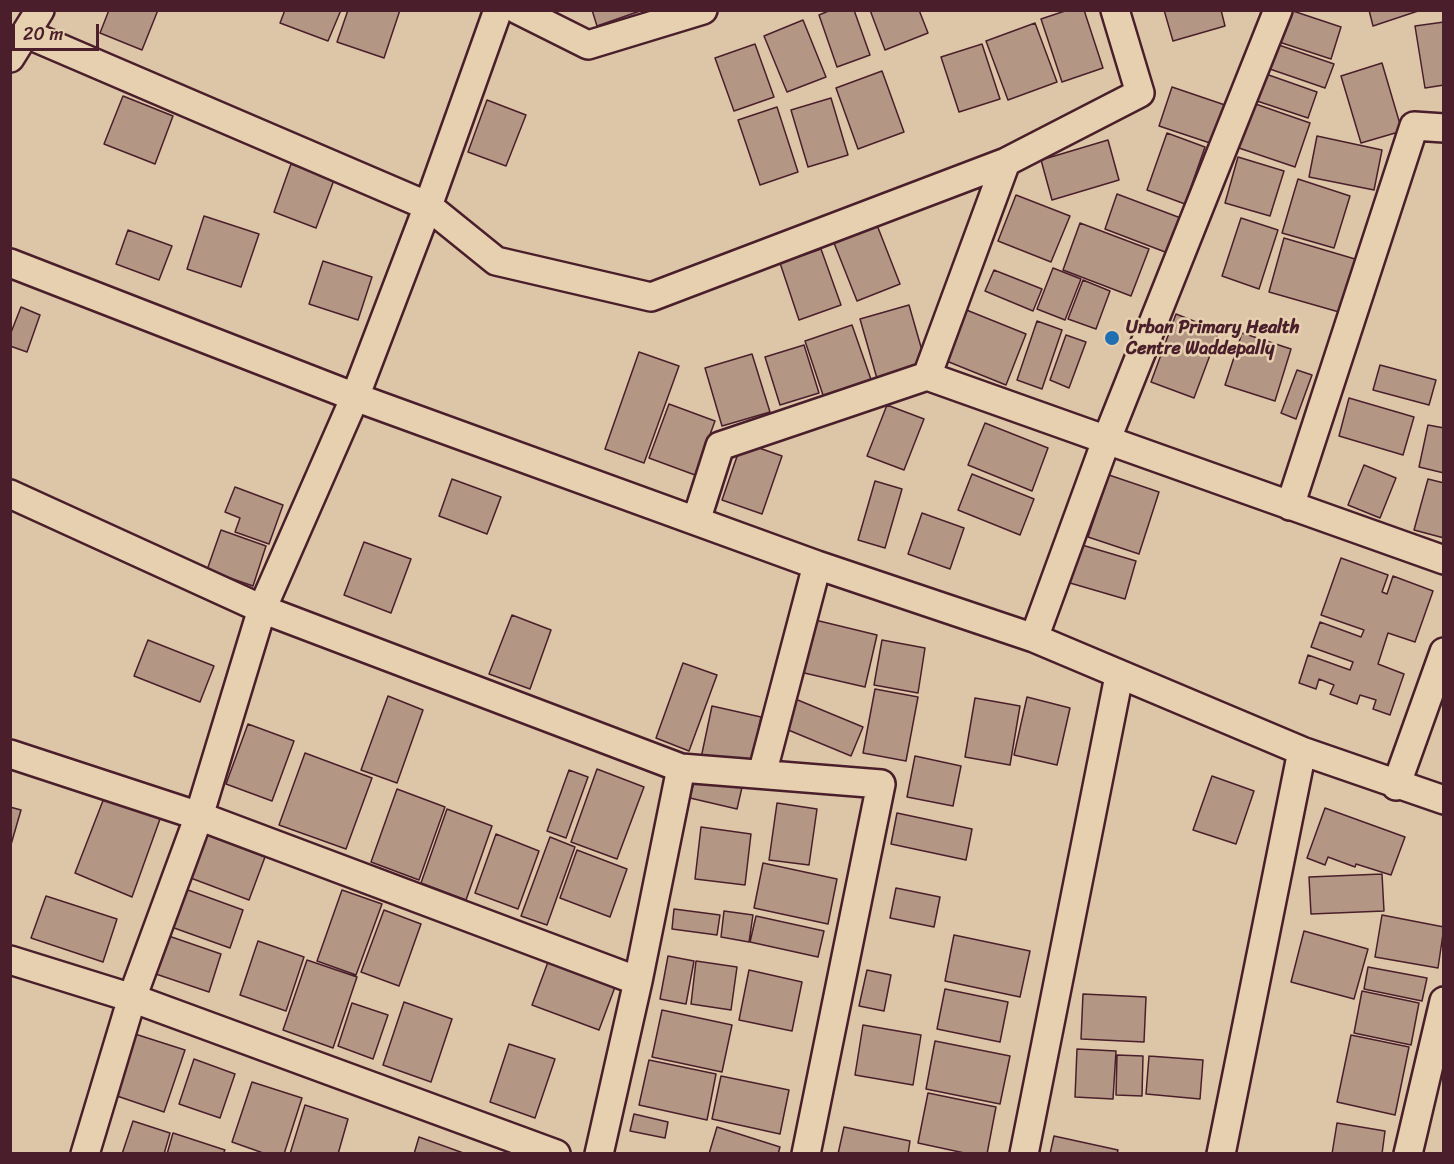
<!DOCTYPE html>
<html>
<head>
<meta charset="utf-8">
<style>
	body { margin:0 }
	#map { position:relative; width:1454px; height:1164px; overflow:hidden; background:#ddc6a7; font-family:Sriracha,sans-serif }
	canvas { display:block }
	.frame { position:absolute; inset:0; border:12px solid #4a1f2b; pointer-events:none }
	.scale { position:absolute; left:12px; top:24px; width:87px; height:27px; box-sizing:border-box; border:3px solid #4a1f2b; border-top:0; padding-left:8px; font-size:18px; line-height:21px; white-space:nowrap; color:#4a1f2b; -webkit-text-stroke:4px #e6d0af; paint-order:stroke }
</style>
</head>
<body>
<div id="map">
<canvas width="1454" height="1164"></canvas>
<div class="frame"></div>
<div class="scale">20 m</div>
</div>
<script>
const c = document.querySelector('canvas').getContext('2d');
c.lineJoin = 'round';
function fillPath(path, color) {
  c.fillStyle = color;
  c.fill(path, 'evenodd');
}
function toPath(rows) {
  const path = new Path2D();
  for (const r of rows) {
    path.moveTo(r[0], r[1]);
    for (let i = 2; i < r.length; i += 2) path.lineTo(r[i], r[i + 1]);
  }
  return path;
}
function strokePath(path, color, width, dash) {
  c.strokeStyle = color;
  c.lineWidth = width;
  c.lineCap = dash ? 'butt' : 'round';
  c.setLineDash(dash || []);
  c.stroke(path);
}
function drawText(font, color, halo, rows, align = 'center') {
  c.font = font + ' Sriracha,sans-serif';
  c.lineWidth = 5;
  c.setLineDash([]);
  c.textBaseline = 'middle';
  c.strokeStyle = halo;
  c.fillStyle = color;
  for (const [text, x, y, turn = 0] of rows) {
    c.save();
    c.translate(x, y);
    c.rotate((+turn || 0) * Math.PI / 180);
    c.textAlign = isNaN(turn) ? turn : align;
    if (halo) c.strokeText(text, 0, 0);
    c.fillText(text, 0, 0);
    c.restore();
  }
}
const building = toPath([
	[109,10,158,10,142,50,100,33,109,10],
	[285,10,341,10,328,41,280,23,285,10],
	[348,10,400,10,384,58,337,42,348,10],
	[592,10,643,10,597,26,592,10],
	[831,10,854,10,870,55,837,67,819,15,831,10],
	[870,10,919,10,928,33,885,50,870,10],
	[1068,10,1084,10,1103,68,1062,82,1041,19,1068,10],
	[1164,10,1221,10,1225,26,1173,41,1164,10],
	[1290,10,1341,27,1331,59,1276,41,1290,10],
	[1369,10,1421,10,1373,26,1369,10],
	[803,20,826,77,787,92,764,36,803,20],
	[1444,22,1444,85,1425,88,1415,26,1444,22],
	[1035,23,1057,82,1008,100,986,41,1035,23],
	[1273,43,1334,64,1325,88,1264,67,1273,43],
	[755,44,774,97,734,111,715,58,755,44],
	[982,44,1000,99,959,112,941,57,982,44],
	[1382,63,1402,131,1361,143,1341,76,1382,63],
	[882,71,904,132,858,149,836,88,882,71],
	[1263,73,1317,92,1308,118,1254,100,1263,73],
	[1172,87,1225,105,1213,144,1159,126,1172,87],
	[123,96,173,116,155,164,104,144,123,96],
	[831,98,848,155,808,167,791,110,831,98],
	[487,100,526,115,506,166,468,152,487,100],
	[1250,102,1310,123,1295,167,1236,147,1250,102],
	[777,107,798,172,760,185,738,120,777,107],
	[1167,133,1205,147,1185,204,1147,190,1167,133],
	[1317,136,1382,150,1374,190,1309,177,1317,136],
	[1108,140,1119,180,1052,200,1041,160,1108,140],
	[1238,157,1284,171,1270,216,1225,203,1238,157],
	[291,164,334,180,316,228,274,212,291,164],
	[1298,179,1350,196,1334,248,1282,233,1298,179],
	[1117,194,1186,220,1173,255,1105,229,1117,194],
	[1016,195,1070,216,1051,262,998,241,1016,195],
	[204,216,259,234,241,287,187,269,204,216],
	[1241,218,1278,230,1259,289,1222,276,1241,218],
	[875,220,900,284,857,301,832,238,875,220],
	[1080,223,1149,249,1131,296,1063,270,1080,223],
	[128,230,172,246,159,280,116,264,128,230],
	[1284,238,1355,259,1339,312,1269,292,1284,238],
	[821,249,841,305,799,320,780,263,821,249],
	[323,261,372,277,358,320,309,304,323,261],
	[1053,268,1081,279,1065,320,1037,309,1053,268],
	[994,270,1042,289,1033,311,985,291,994,270],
	[1083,280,1110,291,1096,329,1068,319,1083,280],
	[909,305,927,368,878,382,860,319,909,305],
	[21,307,40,315,27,352,10,346,10,335,21,307],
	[964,309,1026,334,1006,385,944,360,964,309],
	[1176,314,1219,331,1194,398,1151,382,1176,314],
	[1037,321,1062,330,1042,389,1017,380,1037,321],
	[852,325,874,388,826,404,805,341,852,325],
	[1242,333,1291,349,1275,401,1225,385,1242,333],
	[1066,335,1086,342,1069,388,1050,380,1066,335],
	[804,345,819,393,780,405,765,357,804,345],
	[639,352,679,366,644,463,605,449,639,352],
	[752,354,770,412,722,426,705,368,752,354],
	[1380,365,1436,380,1429,405,1373,390,1380,365],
	[1297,370,1312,375,1296,419,1281,413,1297,370],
	[1349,398,1414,417,1403,455,1339,436,1349,398],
	[669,404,715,421,695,475,649,458,669,404],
	[887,405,924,419,904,470,867,456,887,405],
	[985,423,1048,448,1032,491,968,465,985,423],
	[1428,425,1444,428,1444,473,1419,467,1428,425],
	[742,442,782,456,762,514,722,500,742,442],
	[1364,465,1396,478,1380,518,1348,505,1364,465],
	[972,474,1034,499,1020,535,958,510,972,474],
	[1109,475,1159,492,1139,554,1088,537,1109,475],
	[452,479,501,497,487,534,439,516,452,479],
	[1428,479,1444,483,1444,538,1414,530,1428,479],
	[875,481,902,489,885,548,858,540,875,481],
	[235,487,283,505,269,544,235,532,240,518,225,512,235,487],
	[922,513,964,528,950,569,908,554,922,513],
	[221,530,266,546,253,586,207,570,221,530],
	[364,542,411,559,391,613,344,595,364,542],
	[1082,545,1136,561,1125,599,1070,583,1082,545],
	[1341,558,1388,575,1382,592,1387,594,1393,576,1433,591,1415,642,1388,633,1378,664,1404,674,1390,715,1373,709,1376,700,1360,695,1357,704,1330,694,1334,685,1319,679,1316,689,1299,683,1308,655,1350,670,1353,662,1311,647,1320,622,1361,637,1364,630,1321,615,1341,558],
	[512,615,551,630,530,689,489,674,512,615],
	[811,619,877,635,865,687,800,672,811,619],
	[148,640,214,666,200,702,134,676,148,640],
	[882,640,925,648,918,693,874,685,882,640],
	[683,663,717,675,689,751,656,738,683,663],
	[875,689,918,697,906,761,863,753,875,689],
	[388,696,423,710,397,783,361,770,388,696],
	[1027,697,1070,708,1057,765,1014,755,1027,697],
	[793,698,863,727,851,756,781,727,793,698],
	[975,698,1020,706,1010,765,965,757,975,698],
	[712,706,761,717,750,769,701,758,712,706],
	[248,724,294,741,272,801,226,784,248,724],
	[305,753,372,778,346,849,279,825,305,753],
	[915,756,961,766,953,806,907,797,915,756],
	[597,769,644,787,617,859,571,842,597,769],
	[569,770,588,777,566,838,547,831,569,770],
	[696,773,743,783,737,809,690,798,696,773],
	[1212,776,1254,791,1236,844,1193,830,1212,776],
	[397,789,445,807,419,880,371,862,397,789],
	[104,798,160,819,132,897,75,873,104,798],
	[777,803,817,809,809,865,769,860,777,803],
	[10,807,21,810,10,848,10,807],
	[1325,808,1405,837,1391,875,1356,864,1355,867,1328,857,1325,865,1307,858,1325,808],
	[447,809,492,826,466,900,421,883,447,809],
	[897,813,972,829,966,860,891,844,897,813],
	[701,827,751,834,745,885,695,879,701,827],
	[204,834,265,857,249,900,188,877,204,834],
	[496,834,539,851,518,909,475,893,496,834],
	[550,837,575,847,547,925,521,916,550,837],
	[577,850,627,869,610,917,560,898,577,850],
	[763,863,837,879,828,924,754,908,763,863],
	[1382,874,1384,911,1311,914,1309,877,1382,874],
	[177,886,243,910,230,948,163,924,177,886],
	[896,888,940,897,934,927,890,918,896,888],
	[342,890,382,904,356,975,317,961,342,890],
	[46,896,117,919,103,962,31,938,46,896],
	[674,909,720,915,717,935,672,929,674,909],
	[384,910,421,924,399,986,361,972,384,910],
	[724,911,753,915,749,942,721,937,724,911],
	[1382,915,1444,927,1438,968,1375,957,1382,915],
	[756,916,824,931,818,957,750,942,756,916],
	[1304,931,1368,949,1354,999,1291,982,1304,931],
	[160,933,221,954,209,992,147,971,160,933],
	[954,935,1030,951,1020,997,945,981,954,935],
	[258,941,304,957,286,1011,240,995,258,941],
	[668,956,694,961,686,1004,660,999,668,956],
	[307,960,357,977,333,1048,283,1030,307,960],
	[696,961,737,967,731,1010,691,1004,696,961],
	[548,962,615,987,599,1030,532,1005,548,962],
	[1368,967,1427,978,1422,1001,1364,989,1368,967],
	[749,970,802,982,792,1031,739,1020,749,970],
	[867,970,891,975,884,1011,859,1006,867,970],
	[945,989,1008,1002,1000,1042,937,1029,945,989],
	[1362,991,1419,1003,1411,1045,1354,1033,1362,991],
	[1083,994,1146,997,1144,1042,1081,1039,1083,994],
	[404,1002,452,1019,431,1082,383,1065,404,1002],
	[352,1003,388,1015,373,1059,338,1046,352,1003],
	[662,1010,732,1025,722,1072,652,1057,662,1010],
	[863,1025,921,1035,913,1085,855,1075,863,1025],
	[135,1034,185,1050,164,1112,114,1095,135,1034],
	[1351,1035,1409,1047,1395,1115,1337,1102,1351,1035],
	[935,1041,1010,1056,1000,1104,926,1089,935,1041],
	[509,1044,555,1059,535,1118,490,1102,509,1044],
	[1077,1049,1116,1051,1113,1099,1075,1097,1077,1049],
	[1117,1055,1143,1056,1142,1096,1116,1095,1117,1055],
	[1149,1056,1203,1060,1200,1099,1146,1094,1149,1056],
	[194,1059,235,1074,220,1118,179,1104,194,1059],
	[649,1060,716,1074,707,1120,639,1105,649,1060],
	[721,1076,789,1090,780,1134,712,1119,721,1076],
	[252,1082,302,1098,284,1154,266,1154,232,1142,252,1082],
	[928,1093,996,1107,987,1154,969,1154,918,1143,928,1093],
	[305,1105,348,1119,338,1154,290,1154,305,1105],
	[634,1114,668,1122,665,1138,630,1131,634,1114],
	[133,1121,170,1133,164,1154,122,1154,133,1121],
	[1337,1123,1385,1131,1382,1154,1332,1154,1337,1123],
	[717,1127,780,1147,778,1154,709,1154,717,1127],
	[844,1127,910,1141,908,1154,838,1154,844,1127],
	[173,1133,225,1150,223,1154,167,1154,173,1133],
	[1054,1136,1118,1150,1117,1154,1050,1154,1054,1136],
	[419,1137,466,1154,414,1154,419,1137]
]);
fillPath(building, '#b39784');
strokePath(building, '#4a1f2b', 1.5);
const minor = toPath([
	[518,10,588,45,703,10],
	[27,34,428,206,496,261,651,297,1006,162,1140,93,1115,10],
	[10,58,40,10],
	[10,263,355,397,817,565,1034,638,1302,751,1444,800],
	[927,376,1444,560],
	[10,494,262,609,681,768,881,784,806,1154],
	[1290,506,1414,126,1444,128],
	[696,521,720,446,927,376,1006,162],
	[1034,638,1106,441,1278,10],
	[10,754,199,816,638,981],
	[762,774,817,565],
	[1396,786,1444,652],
	[10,960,132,998,556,1154],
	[85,1154,132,998,199,816,262,609,355,397,428,206,498,10],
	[599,1154,638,981,681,768],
	[1024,1154,1119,676],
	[1221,1154,1302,751],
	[1408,1154,1444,1001]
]);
strokePath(minor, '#4a1f2b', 32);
strokePath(minor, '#e6d0af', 27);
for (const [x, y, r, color] of [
	[1112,338,8,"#1f6fb2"]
]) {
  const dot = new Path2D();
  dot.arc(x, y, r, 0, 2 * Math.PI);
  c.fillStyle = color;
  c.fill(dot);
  strokePath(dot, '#e6d0af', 2);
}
drawText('bold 18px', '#4a1f2b', '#e6d0af', [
	["Urban Primary Health",1126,328],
	["Centre Waddepally",1126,349]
], 'left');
</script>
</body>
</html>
